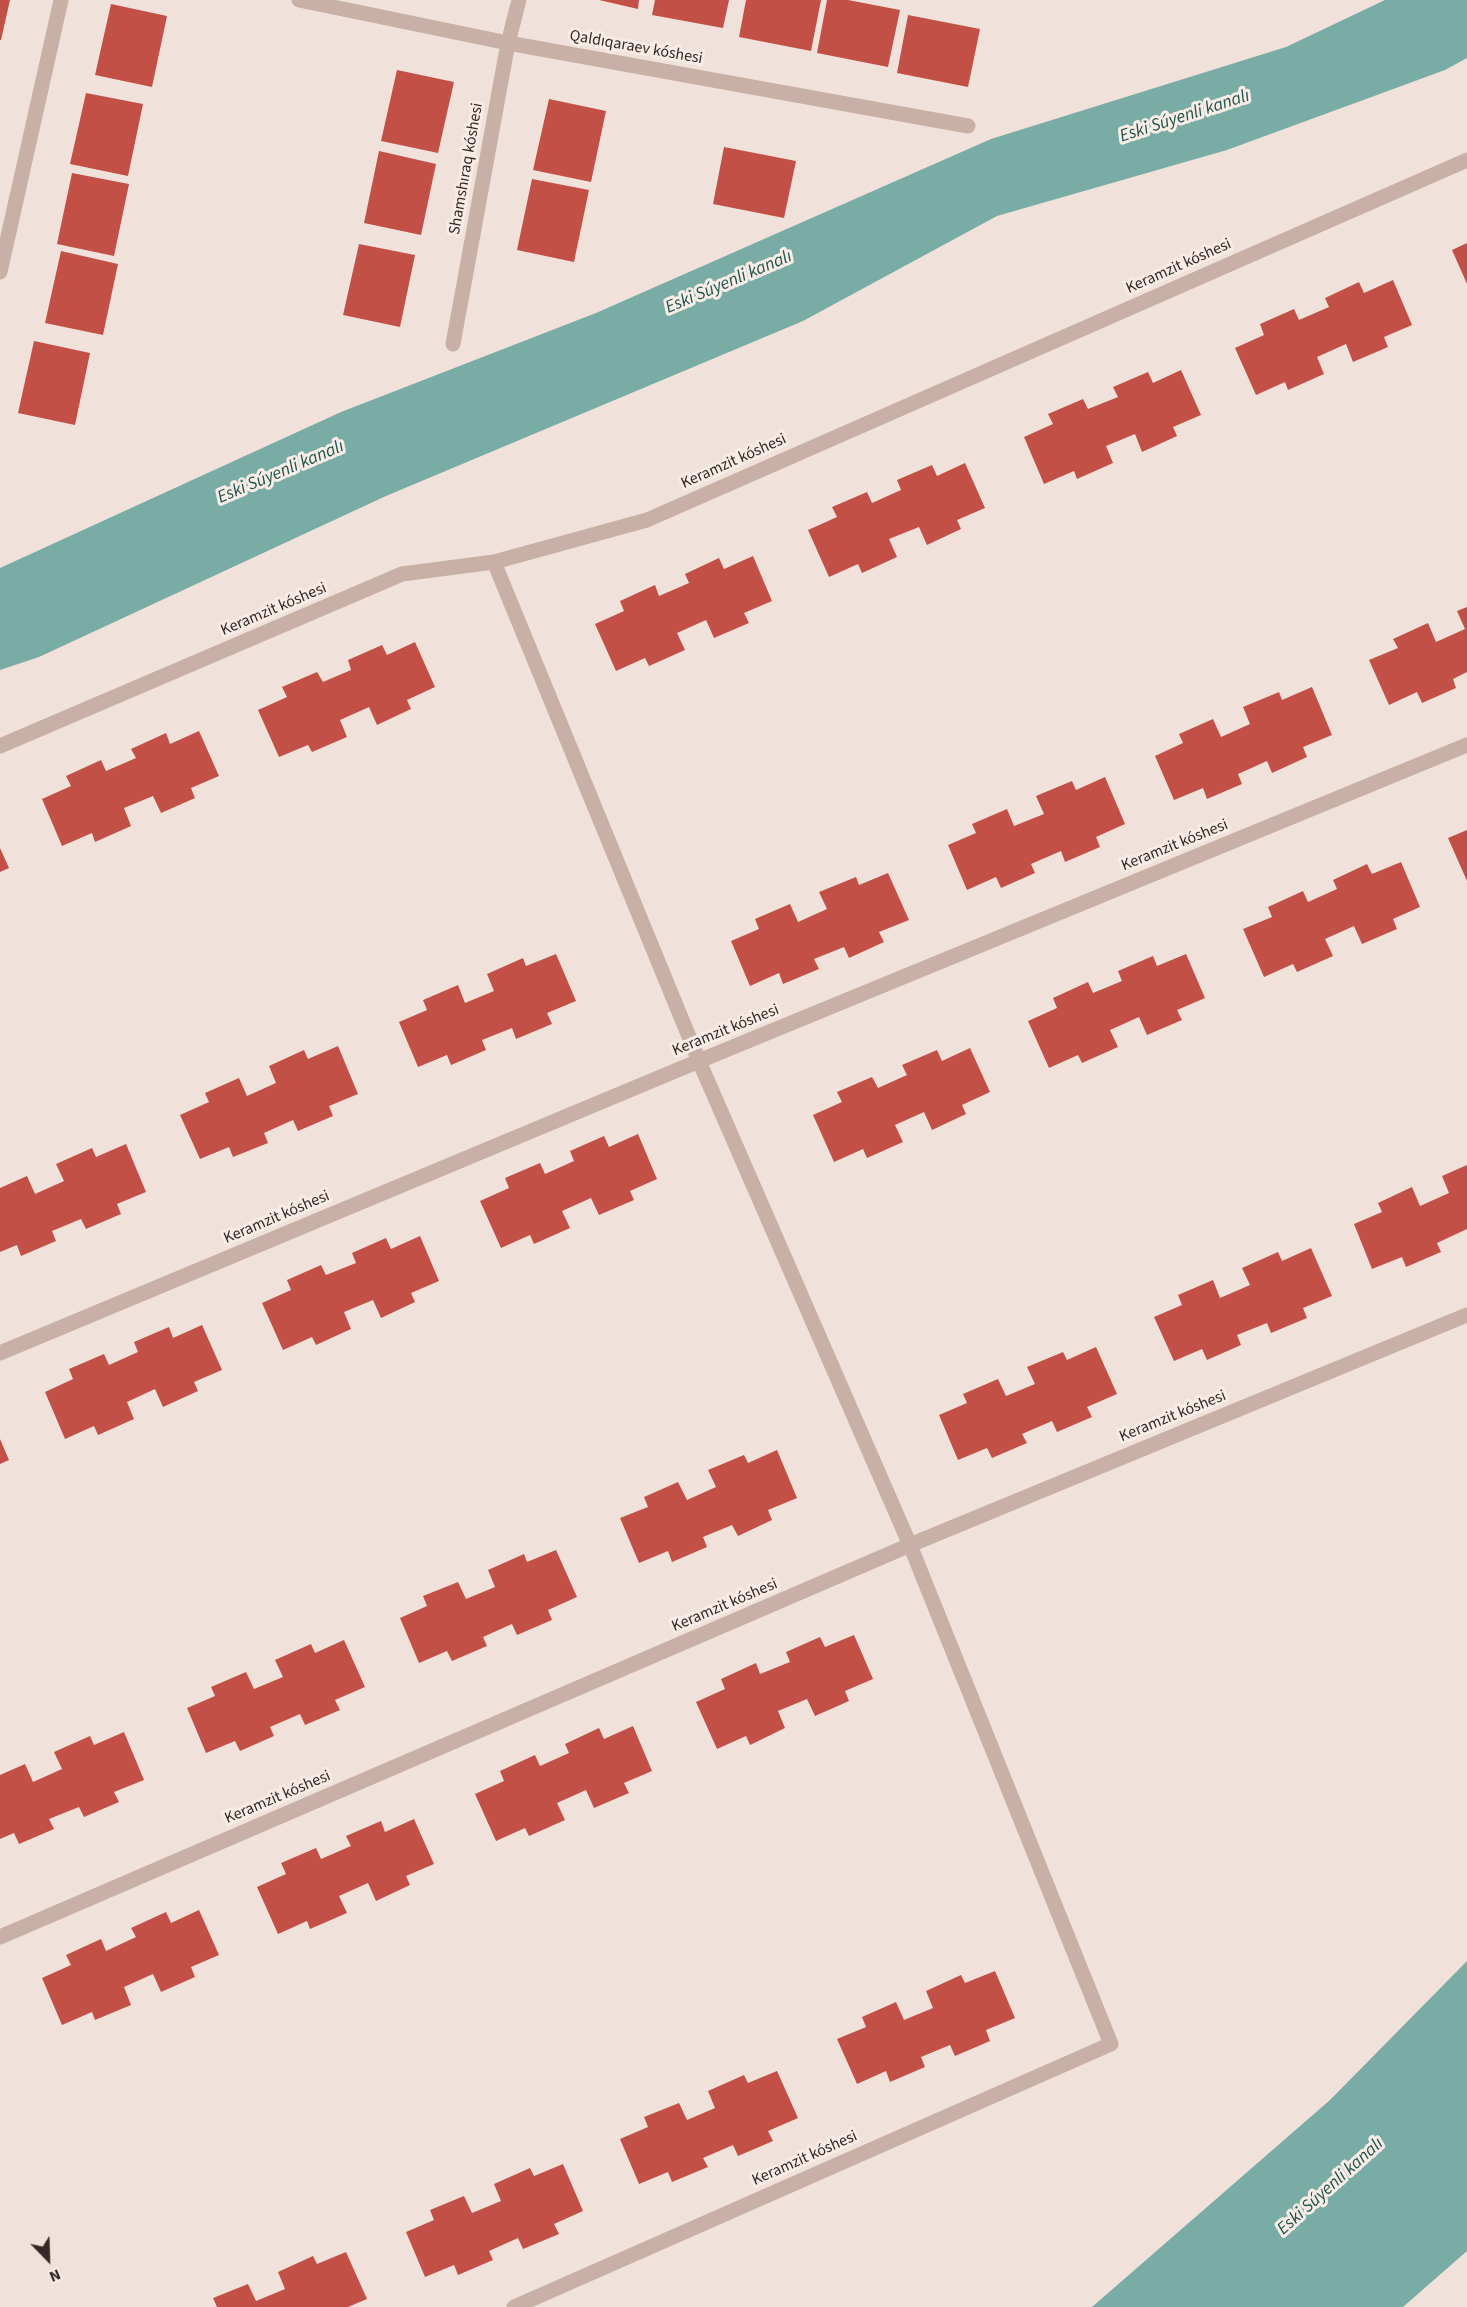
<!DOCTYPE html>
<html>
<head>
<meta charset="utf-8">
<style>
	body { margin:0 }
	#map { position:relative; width:1467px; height:2307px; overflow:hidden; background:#f0e2da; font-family:"Source Sans 3",sans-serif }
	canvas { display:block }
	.north { position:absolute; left:18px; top:2229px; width:60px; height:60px; -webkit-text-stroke:4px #f8ede6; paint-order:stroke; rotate:157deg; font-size:16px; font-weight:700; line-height:24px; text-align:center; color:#342927 }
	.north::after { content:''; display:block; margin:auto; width:21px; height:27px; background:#342927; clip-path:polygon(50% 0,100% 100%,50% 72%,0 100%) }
</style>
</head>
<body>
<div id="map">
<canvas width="1467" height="2307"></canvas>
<div class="north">N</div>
</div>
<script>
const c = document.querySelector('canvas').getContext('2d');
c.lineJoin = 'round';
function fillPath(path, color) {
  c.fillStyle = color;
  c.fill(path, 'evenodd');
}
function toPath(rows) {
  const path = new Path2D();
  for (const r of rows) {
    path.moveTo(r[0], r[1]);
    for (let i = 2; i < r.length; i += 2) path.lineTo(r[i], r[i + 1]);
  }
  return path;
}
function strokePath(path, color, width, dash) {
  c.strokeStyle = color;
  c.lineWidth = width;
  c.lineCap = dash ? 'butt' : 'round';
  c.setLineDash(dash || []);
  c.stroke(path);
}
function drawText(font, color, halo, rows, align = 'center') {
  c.font = font + ' "Source Sans 3",sans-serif';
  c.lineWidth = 6;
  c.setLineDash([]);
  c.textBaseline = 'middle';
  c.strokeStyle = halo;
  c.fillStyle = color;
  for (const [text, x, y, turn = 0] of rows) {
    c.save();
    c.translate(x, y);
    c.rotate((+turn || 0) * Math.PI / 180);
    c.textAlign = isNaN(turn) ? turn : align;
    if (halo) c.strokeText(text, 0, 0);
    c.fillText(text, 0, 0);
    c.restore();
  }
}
fillPath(toPath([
	[1385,0,1467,0,1467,58,1445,70,1227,150,997,216,803,321,386,496,39,657,0,670,0,568,341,412,596,313,991,139,1286,47],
	[1467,1961,1467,2251,1403,2307,1092,2307,1330,2100]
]), '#7aaca6');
fillPath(toPath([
	[0,0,10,0,1,40,0,40],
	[599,0,639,0,638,9],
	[655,0,729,0,723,28,652,15],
	[746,0,821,0,811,51,739,37],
	[827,0,848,0,900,10,888,67,817,53],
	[111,4,167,16,152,87,95,75],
	[908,15,980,29,968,87,897,73],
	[397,70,454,82,438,153,381,141],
	[86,93,143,104,128,176,70,164],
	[549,99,606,111,591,182,533,170],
	[724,147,796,161,784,218,713,204],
	[379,151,436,164,421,235,364,223],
	[72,173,129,184,114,256,57,244],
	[532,179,589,190,574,262,517,250],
	[1467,243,1467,284,1452,250],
	[359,244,415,255,400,327,343,315],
	[61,251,118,264,103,335,45,323],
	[1393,280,1412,325,1384,337,1388,347,1353,362,1346,344,1317,357,1324,374,1288,390,1285,382,1256,395,1235,348,1264,335,1260,324,1294,309,1299,320,1329,307,1325,298,1359,282,1364,293],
	[34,341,90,353,75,425,18,413],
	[1181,370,1201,415,1173,427,1177,436,1142,452,1135,434,1106,446,1113,463,1077,479,1074,471,1044,484,1024,437,1053,424,1048,414,1083,399,1088,409,1118,397,1113,387,1148,372,1153,383],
	[965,463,985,508,957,520,961,529,927,545,919,527,889,539,897,557,862,573,858,564,829,577,808,530,837,517,832,507,867,492,872,503,901,490,897,480,932,465,937,476],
	[753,556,772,601,744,613,749,623,714,638,706,620,677,633,685,650,649,666,645,658,616,671,595,624,624,611,620,601,655,585,659,596,689,583,685,574,719,558,724,569],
	[1467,607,1467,672,1453,679,1456,688,1422,703,1417,692,1389,705,1369,660,1398,648,1393,639,1428,623,1436,642,1465,629,1457,611],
	[415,642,435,687,407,700,411,709,377,725,369,707,340,720,347,737,312,752,308,745,279,757,258,710,287,697,282,687,317,672,323,682,351,670,348,660,382,645,387,655],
	[1312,687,1332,735,1303,747,1307,757,1272,773,1267,761,1238,774,1242,784,1207,799,1203,788,1174,800,1155,756,1183,743,1179,734,1213,719,1221,737,1250,724,1243,707,1279,692,1282,700],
	[199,731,219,776,191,788,195,798,161,813,153,796,124,808,131,826,95,842,92,833,62,846,42,799,71,786,66,776,101,760,106,771,136,758,131,749,166,733,170,744],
	[1105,777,1125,824,1096,837,1100,847,1065,862,1061,851,1031,864,1035,873,1001,888,996,877,967,890,948,845,976,833,972,824,1007,809,1014,826,1044,814,1036,796,1072,781,1076,790],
	[1467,830,1467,881,1448,838],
	[0,848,9,868,0,872],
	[1401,862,1420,907,1393,919,1397,929,1362,944,1354,926,1325,939,1333,956,1297,972,1293,964,1264,977,1243,929,1272,917,1268,907,1303,891,1308,902,1337,889,1333,880,1367,864,1372,874],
	[888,873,909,920,879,932,884,942,849,958,844,947,814,959,819,969,783,984,779,973,750,986,731,941,759,929,755,919,790,904,798,922,827,909,819,892,856,877,859,885],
	[556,954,576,1001,547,1013,552,1024,516,1039,512,1028,482,1040,486,1050,451,1065,447,1055,418,1067,399,1022,427,1010,423,1000,458,985,465,1003,494,991,487,974,523,958,526,966],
	[1186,954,1205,998,1177,1010,1182,1020,1147,1035,1139,1017,1110,1030,1118,1047,1082,1063,1078,1055,1049,1068,1028,1021,1057,1008,1053,998,1088,982,1093,993,1122,981,1118,971,1153,956,1157,966],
	[338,1046,358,1094,329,1106,333,1116,298,1131,293,1120,264,1133,268,1143,233,1157,229,1147,200,1159,180,1115,209,1102,205,1093,239,1078,247,1096,276,1083,269,1066,304,1050,308,1059],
	[970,1048,990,1092,962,1105,966,1114,932,1130,924,1112,895,1125,903,1142,867,1158,863,1149,834,1162,813,1115,842,1102,837,1092,872,1077,878,1088,907,1075,902,1065,937,1050,942,1061],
	[638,1134,657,1179,630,1191,634,1200,599,1215,591,1198,562,1211,570,1228,534,1244,530,1235,501,1248,480,1201,509,1188,505,1178,540,1163,545,1174,574,1161,570,1151,604,1136,609,1147],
	[126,1144,146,1192,117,1204,121,1214,86,1229,81,1219,52,1231,56,1241,21,1256,17,1245,0,1252,0,1188,27,1176,35,1194,64,1181,56,1164,92,1148,96,1157],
	[1467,1165,1467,1229,1437,1243,1441,1252,1406,1267,1402,1257,1372,1269,1354,1224,1382,1212,1378,1203,1412,1187,1420,1206,1449,1193,1442,1176],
	[420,1236,439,1281,411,1293,415,1302,381,1318,373,1300,344,1312,351,1329,316,1345,312,1337,283,1350,262,1303,291,1290,287,1280,321,1265,326,1275,356,1263,352,1253,386,1238,391,1249],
	[1311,1248,1332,1296,1303,1308,1307,1318,1271,1333,1267,1323,1237,1335,1241,1345,1207,1360,1202,1349,1174,1361,1154,1317,1182,1305,1178,1295,1213,1280,1220,1298,1250,1285,1242,1268,1278,1252,1282,1261],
	[202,1325,222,1370,194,1382,198,1391,163,1407,155,1389,127,1402,134,1419,98,1435,94,1426,65,1439,45,1392,73,1379,69,1369,104,1354,109,1365,138,1352,134,1342,169,1327,173,1338],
	[1096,1347,1117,1394,1087,1407,1092,1417,1057,1432,1052,1421,1022,1434,1027,1443,992,1458,987,1448,958,1460,939,1415,967,1403,963,1394,998,1379,1006,1396,1035,1384,1027,1367,1063,1352,1067,1360],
	[0,1439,9,1460,0,1464],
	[777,1450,797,1498,768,1510,772,1520,738,1536,732,1525,703,1537,707,1547,672,1562,668,1551,639,1563,620,1518,648,1507,644,1497,678,1482,687,1500,716,1487,708,1470,744,1455,748,1463],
	[556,1550,577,1597,548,1610,552,1620,517,1635,512,1624,483,1637,487,1646,452,1661,447,1651,419,1663,400,1618,427,1606,423,1596,458,1582,466,1599,495,1587,488,1570,524,1554,527,1562],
	[854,1635,873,1679,845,1691,849,1701,815,1716,807,1699,778,1711,785,1728,750,1745,746,1736,717,1749,696,1702,725,1689,721,1679,756,1663,760,1674,790,1662,786,1652,820,1637,825,1647],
	[344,1640,365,1687,335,1700,340,1710,305,1725,300,1714,270,1727,274,1736,240,1751,235,1741,206,1753,187,1708,215,1696,211,1687,246,1672,254,1689,283,1677,275,1660,311,1644,315,1653],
	[633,1726,652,1771,624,1783,629,1793,594,1808,586,1790,557,1803,565,1820,529,1836,525,1828,496,1841,475,1794,504,1781,500,1771,535,1755,540,1766,569,1753,565,1744,599,1728,604,1739],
	[124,1732,144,1780,114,1792,119,1802,84,1817,79,1807,49,1819,54,1829,19,1844,14,1833,0,1839,0,1775,25,1764,33,1782,62,1769,54,1752,90,1736,94,1745],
	[414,1819,434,1864,406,1876,410,1885,376,1901,368,1883,339,1896,347,1913,310,1929,307,1921,278,1934,257,1887,286,1874,281,1863,316,1848,321,1859,351,1846,346,1836,381,1821,385,1832],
	[199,1910,219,1955,191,1967,195,1977,161,1992,153,1974,124,1987,131,2005,95,2020,92,2012,62,2025,42,1978,71,1965,66,1955,101,1939,106,1951,136,1937,131,1928,166,1912,171,1923],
	[995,1971,1015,2018,986,2030,990,2041,955,2056,950,2045,921,2057,925,2067,890,2082,886,2071,857,2084,837,2039,866,2027,862,2017,896,2002,904,2020,933,2008,926,1991,961,1975,965,1983],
	[777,2071,798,2118,768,2131,773,2141,738,2156,733,2145,703,2158,708,2167,672,2182,668,2172,639,2184,620,2139,648,2127,644,2117,679,2103,687,2120,715,2108,708,2091,744,2075,748,2083],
	[563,2164,583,2211,554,2224,559,2234,523,2249,518,2238,489,2251,493,2260,458,2275,454,2265,425,2277,406,2232,434,2220,430,2210,464,2196,472,2213,501,2201,494,2184,530,2168,534,2176],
	[346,2252,367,2299,348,2307,217,2307,213,2298,248,2284,256,2301,285,2289,278,2272,313,2256,317,2264]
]), '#c25047');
strokePath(toPath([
	[299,0,508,43,968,126],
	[0,272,61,0],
	[453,344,508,43,519,0],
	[494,562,699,1061,910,1545,1111,2044,514,2307],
	[0,746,402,574,494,562,647,520,1467,160],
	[0,1353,699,1061,1467,745],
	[0,1937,910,1545,1467,1315]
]), '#c8b0a6', 15);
drawText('16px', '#342927', '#f8ede6', [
	["Qaldıqaraev kóshesi",636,48,10],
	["Shamshıraq kóshesi",467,169,-80],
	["Keramzit kóshesi",1179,267,-24],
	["Keramzit kóshesi",734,462,-24],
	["Keramzit kóshesi",274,610,-23],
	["Keramzit kóshesi",1175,846,-22],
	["Keramzit kóshesi",726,1031,-22],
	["Keramzit kóshesi",277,1218,-23],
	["Keramzit kóshesi",1173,1417,-22],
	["Keramzit kóshesi",725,1606,-23],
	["Keramzit kóshesi",278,1798,-23],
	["Keramzit kóshesi",805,2159,-24]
]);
drawText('italic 18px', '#1e544f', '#f8ede6', [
	["Eski Súyenli kanalı",1185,117,-18],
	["Eski Súyenli kanalı",729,283,-23],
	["Eski Súyenli kanalı",281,473,-23],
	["Eski Súyenli kanalı",1331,2187,-42]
]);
</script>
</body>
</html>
